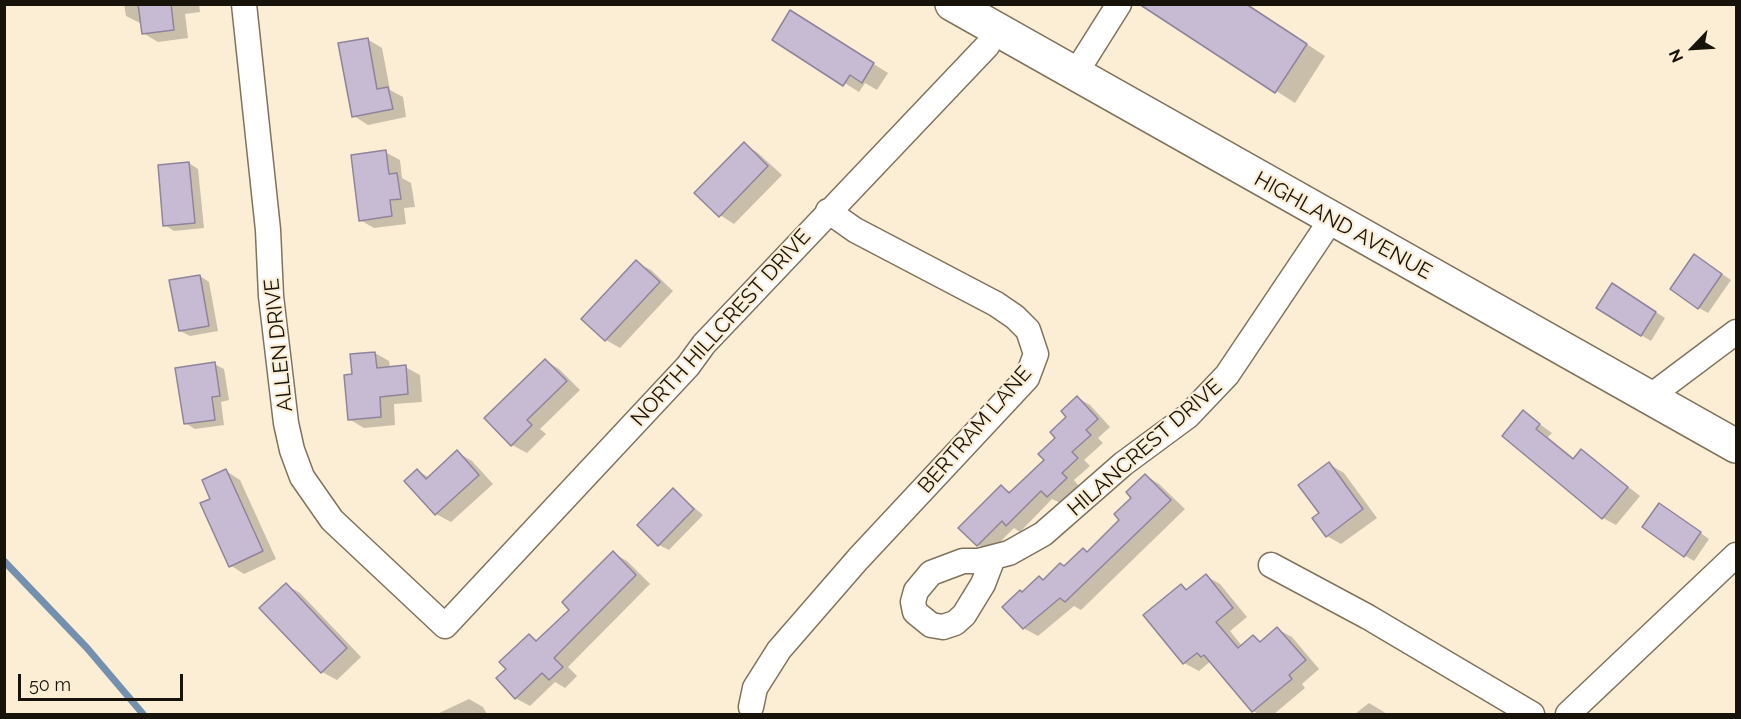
<!DOCTYPE html>
<html>
<head>
<meta charset="utf-8">
<style>
	body { margin:0 }
	#map { position:relative; width:1741px; height:719px; overflow:hidden; background:#fceed5; font-family:Raleway,sans-serif }
	canvas { display:block }
	.frame { position:absolute; inset:0; border:6px solid #18130a; pointer-events:none }
	.north { position:absolute; left:1663px; top:18px; width:60px; height:60px; -webkit-text-stroke:4px #fceed5; paint-order:stroke; rotate:245deg; font-size:16px; font-weight:700; line-height:24px; text-align:center; color:#18130a }
	.north::after { content:''; display:block; margin:auto; width:21px; height:27px; background:#18130a; clip-path:polygon(50% 0,100% 100%,50% 72%,0 100%) }
	.scale { position:absolute; left:18px; top:674px; width:165px; height:27px; box-sizing:border-box; border:3px solid #18130a; border-top:0; padding-left:8px; font-size:18px; line-height:21px; white-space:nowrap; color:#18130a; -webkit-text-stroke:4px #fceed5; paint-order:stroke }
</style>
</head>
<body>
<div id="map">
<canvas width="1741" height="719"></canvas>
<div class="frame"></div>
<div class="north">N</div>
<div class="scale">50 m</div>
</div>
<script>
const c = document.querySelector('canvas').getContext('2d');
c.lineJoin = 'round';
function fillPath(path, color) {
  c.fillStyle = color;
  c.fill(path, 'evenodd');
}
function toPath(rows) {
  const path = new Path2D();
  for (const r of rows) {
    path.moveTo(r[0], r[1]);
    for (let i = 2; i < r.length; i += 2) path.lineTo(r[i], r[i + 1]);
  }
  return path;
}
function strokePath(path, color, width, dash) {
  c.strokeStyle = color;
  c.lineWidth = width;
  c.lineCap = dash ? 'butt' : 'round';
  c.setLineDash(dash || []);
  c.stroke(path);
}
function drawText(font, color, halo, rows, align = 'center') {
  c.font = font + ' Raleway,sans-serif';
  c.lineWidth = 4.5;
  c.setLineDash([]);
  c.textBaseline = 'middle';
  c.strokeStyle = halo;
  c.fillStyle = color;
  for (const [text, x, y, turn = 0] of rows) {
    c.save();
    c.translate(x, y);
    c.rotate((+turn || 0) * Math.PI / 180);
    c.textAlign = isNaN(turn) ? turn : align;
    if (halo) c.strokeText(text, 0, 0);
    c.fillText(text, 0, 0);
    c.restore();
  }
}
fillPath(toPath([
	[124,4,199,4,200,12,185,14,188,38,158,42,143,33,142,24,126,16],
	[1246,4,1325,56,1295,103,1150,10],
	[805,21,888,73,877,90,865,83,859,92,774,39],
	[367,39,382,48,390,90,403,97,406,117,368,125,354,116],
	[744,144,758,153,782,175,734,224,720,215],
	[385,152,400,160,402,178,411,183,415,207,404,208,406,224,374,228,360,220],
	[189,163,198,169,204,228,174,231,165,225],
	[636,262,651,270,673,291,620,348,606,340],
	[1704,262,1731,280,1708,313,1699,308],
	[200,276,209,282,218,331,190,336,180,331],
	[1622,290,1665,318,1651,341,1641,335],
	[375,353,389,361,390,368,405,367,420,375,422,402,394,404,395,425,364,428,349,419,353,375],
	[545,360,559,369,580,390,540,429,546,434,527,453,512,445],
	[214,364,224,369,229,400,221,402,224,425,195,429,185,423],
	[1078,398,1090,405,1110,427,1098,438,1103,443,1084,460,1090,466,1074,480,1079,486,1060,503,1052,499,1020,532,1014,528,990,552,978,545,1001,487,1011,492,1046,460],
	[1523,412,1552,433,1548,437,1575,459,1582,451,1640,496,1616,525,1603,518,1504,436],
	[457,452,472,461,493,484,451,522,436,514,406,481,418,471,430,478],
	[1329,464,1344,473,1377,518,1341,544,1327,536,1321,514],
	[226,471,240,480,276,559,244,574,230,565,212,499],
	[1145,475,1159,484,1185,509,1081,610,1074,606,1038,636,1023,628,1023,593,1040,578,1044,581,1088,553,1121,520],
	[673,490,703,515,669,550,659,545],
	[1669,510,1709,539,1694,561,1684,555],
	[613,553,627,561,650,584,568,667,577,676,565,688,555,682,530,706,515,698,508,669,529,636,538,641,571,610],
	[1206,576,1220,584,1247,617,1230,631,1242,646,1253,637,1262,642,1277,629,1292,637,1319,669,1302,684,1305,688,1274,714,1259,714,1253,711,1211,661,1199,671,1184,663,1181,586,1189,590],
	[286,585,300,593,361,657,337,680,322,672,261,609],
	[469,699,483,707,487,714,437,714],
	[1369,703,1384,712,1386,714,1355,714]
]), '#0003');
strokePath(toPath([
	[4,561,87,648,143,714]
]), '#7390af', 7);
const building = toPath([
	[138,4,171,4,174,30,142,34,138,4],
	[1139,4,1246,4,1307,44,1275,93,1139,4],
	[790,10,874,63,862,83,850,75,843,86,772,40,790,10],
	[368,38,377,89,388,87,393,109,352,117,338,43,368,38],
	[744,142,768,166,719,217,694,193,744,142],
	[386,150,389,174,397,173,401,199,390,200,392,216,359,221,351,155,386,150],
	[189,162,195,223,163,226,158,165,189,162],
	[1694,254,1722,274,1698,309,1670,289,1694,254],
	[636,260,660,282,605,341,581,319,636,260],
	[200,275,209,326,179,331,169,280,200,275],
	[1612,283,1656,312,1641,336,1596,308,1612,283],
	[375,352,377,368,406,365,408,394,380,397,381,417,348,420,344,375,352,374,350,354,375,352],
	[545,359,567,381,527,420,532,425,511,446,484,418,545,359],
	[215,362,220,396,212,397,215,420,184,424,175,368,215,362],
	[1077,396,1098,419,1086,430,1091,435,1072,452,1078,458,1062,473,1067,478,1047,497,1041,491,1006,526,1002,521,977,546,958,528,1001,485,1009,493,1044,460,1038,454,1055,438,1050,432,1066,417,1061,411,1077,396],
	[1523,410,1540,424,1536,429,1573,459,1581,449,1628,487,1602,519,1502,436,1523,410],
	[457,450,479,475,435,515,404,481,417,469,426,479,457,450],
	[1329,462,1363,509,1326,537,1312,518,1319,513,1298,485,1329,462],
	[226,469,263,551,229,567,200,503,210,499,202,480,226,469],
	[1145,474,1171,500,1065,602,1060,598,1023,629,1002,607,1020,590,1022,592,1039,576,1043,580,1060,563,1064,566,1083,548,1087,552,1119,520,1114,514,1131,498,1126,492,1145,474],
	[673,488,694,509,658,546,637,525,673,488],
	[1659,503,1701,532,1684,557,1642,527,1659,503],
	[613,551,636,575,554,658,563,667,549,680,542,673,515,699,496,678,506,669,499,662,529,634,536,641,569,610,562,602,613,551],
	[1206,574,1233,608,1216,622,1238,648,1253,635,1260,642,1277,627,1306,660,1289,675,1292,679,1252,712,1204,655,1201,657,1197,653,1183,664,1143,615,1181,584,1186,590,1206,574],
	[286,583,347,648,321,673,259,608,286,583]
]);
fillPath(building, '#c7bbd3');
strokePath(building, '#8f849b', 1.5);
const street = toPath([
	[244,4,268,230,271,296,286,423,292,450,302,477,332,520,445,626,688,366,704,344,987,46,997,29],
	[1075,74,1119,4],
	[1648,398,1736,332],
	[993,558,983,584,964,615,955,623,943,627,931,625,915,612,913,602,916,591,931,573,963,561,978,561,1009,553,1043,534,1123,464,1188,416,1227,375,1331,220],
	[1271,565,1368,617,1532,714],
	[751,707,755,688,779,650,858,559,1027,378,1036,354,1028,330,1015,317,996,304,855,230,828,211],
	[1568,714,1736,555]
]);
const secondary = toPath([
	[952,4,1736,446]
]);
strokePath(street, '#80735d', 27);
strokePath(secondary, '#80735d', 36);
strokePath(street, '#fff', 24);
strokePath(secondary, '#fff', 33);
drawText('21px', '#18130a', '#fceed5', [
	["HIGHLAND AVENUE",1343,226,29],
	["NORTH HILLCREST DRIVE",721,328,-48],
	["ALLEN DRIVE",279,345,-96],
	["BERTRAM LANE",975,430,-49],
	["HILANCREST DRIVE",1145,448,-41]
]);
</script>
</body>
</html>
